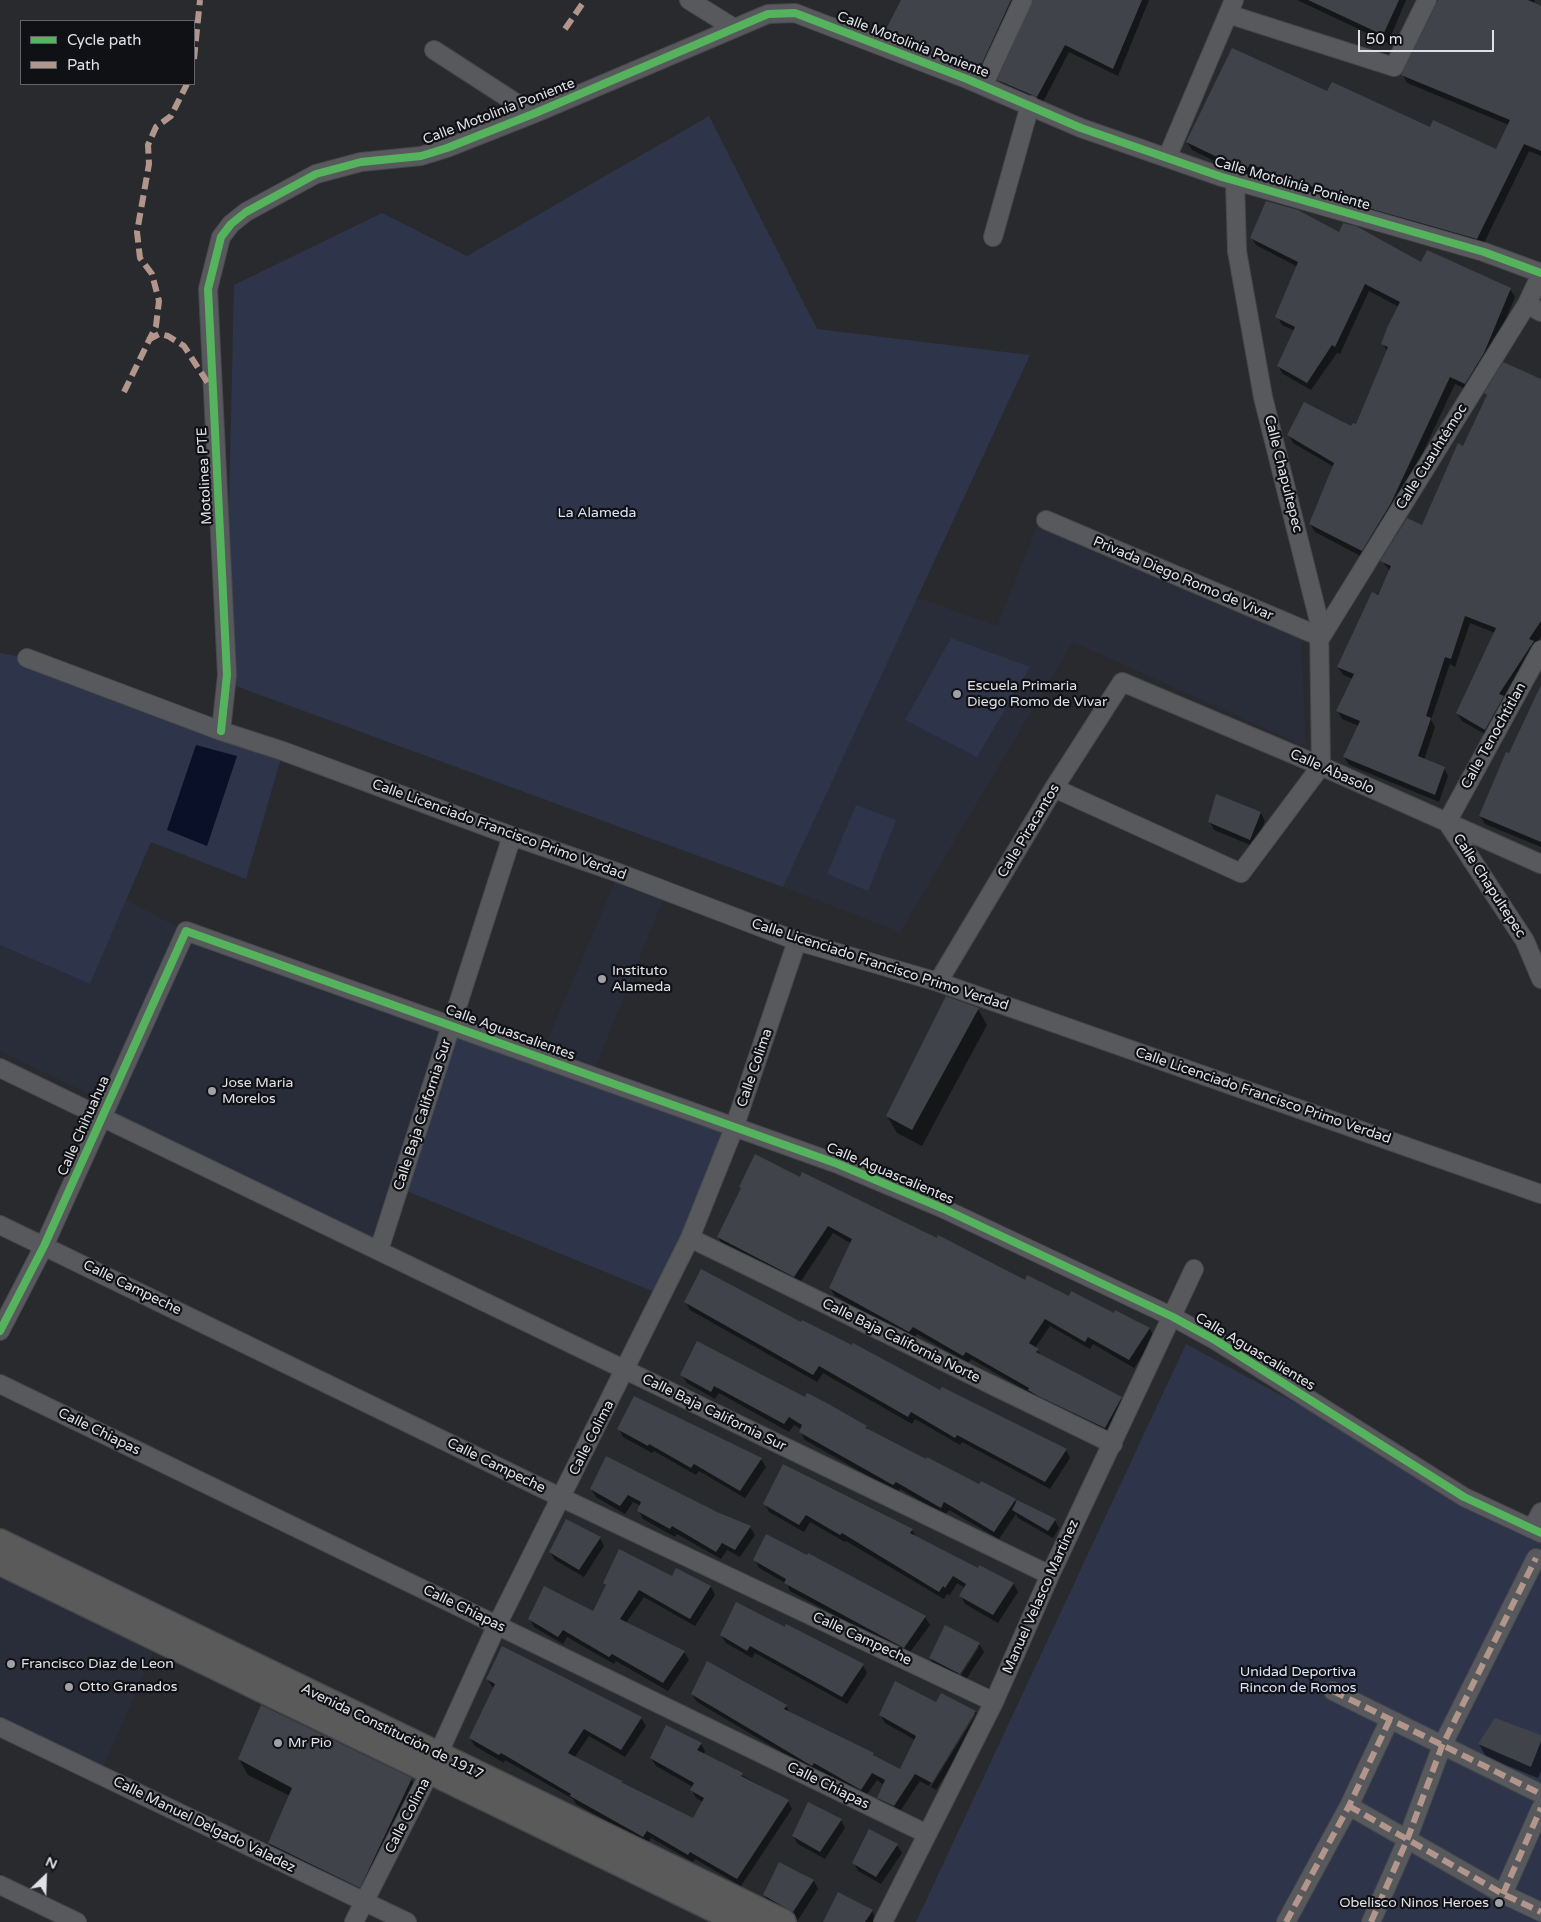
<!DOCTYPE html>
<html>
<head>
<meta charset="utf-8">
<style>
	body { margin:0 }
	#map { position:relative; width:1541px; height:1922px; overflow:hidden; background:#292a2e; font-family:"Varela Round",sans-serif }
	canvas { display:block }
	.legend { position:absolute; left:20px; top:20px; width:175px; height:65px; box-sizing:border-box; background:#101115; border:1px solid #636469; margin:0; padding:6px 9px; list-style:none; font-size:15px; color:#dfe1e6 }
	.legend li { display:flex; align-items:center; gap:10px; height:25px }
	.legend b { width:25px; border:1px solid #636469 }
	.north { position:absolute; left:20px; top:1852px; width:50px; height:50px; -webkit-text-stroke:4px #101115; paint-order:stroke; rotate:24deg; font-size:14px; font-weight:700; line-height:20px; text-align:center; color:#dfe1e6 }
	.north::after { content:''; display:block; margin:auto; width:18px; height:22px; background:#dfe1e6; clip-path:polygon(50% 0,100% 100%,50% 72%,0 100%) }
	.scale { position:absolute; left:1358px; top:30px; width:136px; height:22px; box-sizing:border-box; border:2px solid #dfe1e6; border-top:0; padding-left:6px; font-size:15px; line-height:18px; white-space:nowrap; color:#dfe1e6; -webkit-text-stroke:4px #101115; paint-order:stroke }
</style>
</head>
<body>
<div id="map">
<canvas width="1541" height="1922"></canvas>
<ul class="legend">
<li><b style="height:6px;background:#56b35d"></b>Cycle path</li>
<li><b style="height:6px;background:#b2968c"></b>Path</li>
</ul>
<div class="north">N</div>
<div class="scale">50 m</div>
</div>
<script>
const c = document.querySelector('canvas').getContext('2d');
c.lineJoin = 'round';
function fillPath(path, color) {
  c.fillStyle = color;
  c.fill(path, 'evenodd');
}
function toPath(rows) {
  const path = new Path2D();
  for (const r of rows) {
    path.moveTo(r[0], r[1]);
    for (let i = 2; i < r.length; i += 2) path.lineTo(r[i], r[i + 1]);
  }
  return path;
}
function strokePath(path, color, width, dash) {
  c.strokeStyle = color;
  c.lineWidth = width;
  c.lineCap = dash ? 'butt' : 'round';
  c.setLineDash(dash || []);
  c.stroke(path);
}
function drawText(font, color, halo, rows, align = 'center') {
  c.font = font + ' "Varela Round",sans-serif';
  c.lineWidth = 4.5;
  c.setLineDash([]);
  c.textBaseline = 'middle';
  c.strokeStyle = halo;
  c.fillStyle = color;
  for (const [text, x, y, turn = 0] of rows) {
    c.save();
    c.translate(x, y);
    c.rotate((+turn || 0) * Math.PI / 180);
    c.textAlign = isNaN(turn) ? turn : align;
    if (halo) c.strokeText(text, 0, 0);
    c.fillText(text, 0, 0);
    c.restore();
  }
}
fillPath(toPath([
	[1037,526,1301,630,1306,747,1073,642,900,932,783,887,916,597,997,626],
	[619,873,663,900,592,1076,540,1057],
	[126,900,186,931,452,1025,379,1250,102,1117,107,1103,0,1051,0,945,90,984],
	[0,1569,156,1646,100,1775,0,1728]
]), '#292d39');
fillPath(toPath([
	[709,116,817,329,1030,355,783,887,225,682,234,285,382,213,467,256],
	[951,638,1030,667,977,757,905,720],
	[0,653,27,658,283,751,246,879,151,842,90,984,0,945],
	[856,805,896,820,868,891,827,874],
	[452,1025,734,1128,657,1293,399,1188],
	[1186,1344,1541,1535,1541,1922,916,1922]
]), '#2e354a');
fillPath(toPath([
	[196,745,237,756,207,846,167,830]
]), '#0a1028');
fillPath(toPath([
	[902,0,1021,0,982,79,889,43,884,35],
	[1034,0,1149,0,1118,76,1069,52,1042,104,1003,88,999,80],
	[1297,0,1406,0,1388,43],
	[1440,0,1535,0,1528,17,1541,23,1541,156,1529,151,1482,247,1381,218,1313,192,1311,195,1254,172,1251,179,1192,150,1187,142,1327,93,1497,150,1509,125,1407,83,1403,75],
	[1340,234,1422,264,1510,289,1515,297,1488,361,1470,391,1455,384,1395,512,1366,559,1315,532,1310,524,1334,467,1293,443,1289,435,1356,426,1387,351,1383,344,1399,307,1369,291,1340,354,1337,353,1311,390,1283,374,1278,366,1295,331,1282,325,1277,316,1298,267,1256,245,1251,237],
	[1541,380,1541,636,1490,737,1462,721,1457,713,1495,633,1470,623,1455,667,1450,664,1431,720,1435,727,1424,760,1444,768,1448,776,1439,802,1349,765,1344,757,1359,726,1342,719,1338,711,1353,679,1343,675,1338,667,1390,571,1382,561,1423,526,1464,447,1487,397,1486,393],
	[1541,687,1541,847,1485,824,1480,816],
	[1217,796,1261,813,1265,821,1255,847,1214,830,1210,822],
	[978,1009,987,1025,922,1146,897,1133,887,1116],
	[800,1178,1025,1281,1150,1329,1154,1337,1134,1368,1093,1344,1090,1349,1050,1326,1035,1348,1043,1357,1121,1398,1126,1406,1109,1435,1034,1398,1032,1394,971,1359,968,1363,917,1334,914,1339,835,1296,830,1288,852,1244,833,1233,799,1284,723,1245,718,1237,742,1190,740,1187],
	[686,1302,801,1324,1066,1450,1070,1458,1050,1489,962,1442,960,1445,915,1419,912,1424,823,1373,817,1382,690,1310],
	[682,1375,806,1398,867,1427,869,1431,927,1460,1055,1520,1059,1528,1053,1538,1018,1518,1016,1514,999,1539,949,1510,945,1515,900,1489,898,1493,805,1440,800,1431,801,1429,794,1425,789,1432,719,1393,715,1399,687,1383],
	[619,1429,761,1459,766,1467,745,1498,699,1471,696,1475,654,1451,652,1453,623,1437],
	[607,1457,717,1513,750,1527,755,1535,740,1557,727,1550,721,1559,677,1534,675,1537,643,1519,639,1511,641,1506,633,1502,625,1514,596,1497,591,1489],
	[765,1504,912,1530,916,1537,978,1569,1014,1584,1018,1592,998,1623,965,1604,961,1596,965,1588,957,1583,950,1595,947,1594,944,1599,846,1541,845,1542,810,1522,804,1532,769,1512],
	[600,1538,604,1546,584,1577,555,1560,550,1552],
	[755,1560,925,1617,930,1625,908,1655,790,1591,787,1584,759,1568],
	[677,1570,711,1587,715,1595,695,1626,644,1597,626,1623,684,1652,689,1660,668,1691,616,1661,614,1664,567,1637,563,1644,534,1627,530,1619,594,1613,607,1587,604,1583,673,1578],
	[946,1627,979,1644,984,1652,965,1681,959,1678,979,1647,976,1647,956,1677,935,1666,930,1658],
	[785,1628,863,1665,867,1673,847,1704,755,1653,752,1658,726,1643,721,1635],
	[708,1662,786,1706,790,1713,873,1754,876,1758,901,1771,915,1740,885,1723,880,1714,937,1704,942,1695,976,1712,980,1720,936,1790,931,1787,976,1714,973,1714,929,1786,920,1781,899,1813,883,1806,878,1798,884,1785,877,1780,865,1797,819,1771,817,1773,697,1702,692,1694],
	[487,1679,641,1718,646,1726,625,1757,589,1736,574,1758,694,1819,703,1802,696,1798,692,1790,693,1787,656,1766,651,1758,701,1744,705,1751,704,1754,788,1801,792,1809,741,1886,695,1859,693,1862,651,1838,648,1844,576,1804,573,1799,505,1760,504,1763,475,1746,470,1738,494,1689],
	[1541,1736,1541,1771,1538,1778,1486,1757,1479,1744],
	[239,1759,411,1779,420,1795,369,1902,278,1859,269,1843,290,1796,248,1775],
	[841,1820,845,1828,825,1859,798,1844,793,1836],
	[897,1845,902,1853,881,1884,858,1871,854,1863],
	[780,1864,814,1881,818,1889,798,1920,769,1903,764,1895],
	[872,1911,876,1919,874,1922,825,1922]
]), '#0007');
fillPath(toPath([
	[901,0,1011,0,978,72,883,35],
	[1033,0,1142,0,1113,69,1065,45,1037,97,997,80],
	[1308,0,1399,0,1383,35],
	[1438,0,1528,0,1541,6,1541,151,1524,144,1477,239,1375,210,1308,185,1307,188,1250,164,1246,171,1186,142,1232,48,1327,91,1332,82,1430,127,1433,120,1496,149,1510,120,1401,75],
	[1266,201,1298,210,1339,232,1343,223,1356,226,1421,262,1427,250,1511,288,1484,353,1465,384,1450,377,1391,503,1362,551,1309,524,1334,463,1287,435,1304,402,1351,426,1353,423,1356,424,1388,347,1381,344,1387,328,1400,302,1365,284,1335,347,1332,345,1307,383,1277,366,1295,327,1275,317,1298,262,1250,238],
	[1503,362,1541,379,1541,621,1529,639,1534,641,1499,694,1504,696,1485,730,1456,713,1496,628,1465,616,1451,659,1445,657,1426,716,1431,718,1418,756,1445,767,1435,795,1343,757,1360,721,1336,711,1354,674,1337,667,1372,592,1378,595,1391,566,1380,561,1407,518,1422,525,1458,443,1463,446,1487,395,1484,393],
	[1541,685,1541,842,1479,816,1506,752,1509,753],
	[1216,794,1261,812,1250,840,1208,822],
	[946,996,979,1008,912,1130,886,1116],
	[755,1154,800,1177,802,1172,937,1238,938,1235,1025,1280,1027,1275,1069,1296,1071,1291,1114,1313,1115,1310,1150,1328,1129,1360,1088,1337,1085,1342,1045,1319,1029,1343,1039,1349,1036,1352,1122,1397,1105,1428,1038,1396,1028,1390,1029,1388,966,1352,963,1356,913,1327,909,1332,829,1288,852,1239,828,1226,794,1277,717,1237,741,1188,739,1187],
	[701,1269,801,1322,802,1320,852,1345,853,1343,940,1390,942,1387,1067,1449,1045,1482,957,1435,955,1438,911,1412,908,1417,819,1366,813,1375,684,1302],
	[697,1341,805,1397,807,1393,825,1402,867,1426,866,1428,926,1459,927,1457,979,1484,981,1481,1016,1499,994,1532,944,1502,941,1508,896,1482,893,1485,799,1432,802,1425,789,1417,784,1424,714,1386,711,1392,680,1375],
	[634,1396,762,1458,740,1491,694,1464,691,1468,649,1444,648,1446,617,1429],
	[606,1456,717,1512,751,1526,735,1550,722,1543,716,1552,672,1526,670,1529,637,1511,641,1502,628,1495,620,1506,590,1489],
	[783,1464,913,1529,910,1533,978,1568,979,1565,1014,1583,993,1615,959,1596,966,1584,953,1576,945,1588,943,1586,939,1592,842,1533,840,1535,806,1515,799,1525,763,1504],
	[1017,1500,1056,1519,1048,1531,1012,1510],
	[566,1519,601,1537,579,1570,549,1552],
	[766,1534,807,1555,808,1553,926,1616,904,1648,784,1583,786,1579,753,1560],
	[619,1549,672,1576,676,1568,711,1586,690,1619,639,1590,620,1619,685,1651,663,1683,612,1654,609,1657,563,1630,558,1637,528,1619,544,1586,593,1611,606,1585,603,1583],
	[736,1602,785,1627,786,1624,864,1664,842,1697,750,1646,747,1651,720,1635],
	[945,1625,980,1643,960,1674,929,1658],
	[502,1646,642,1717,621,1750,584,1729,568,1753,624,1782,621,1782,693,1818,704,1798,690,1790,694,1783,650,1758,666,1725,702,1743,697,1750,743,1773,741,1776,789,1800,737,1879,690,1852,688,1855,647,1831,643,1837,570,1796,571,1794,501,1753,499,1755,469,1738,495,1684,486,1679],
	[707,1661,787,1705,784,1709,874,1753,873,1755,900,1769,916,1736,879,1715,895,1681,936,1702,941,1693,976,1711,932,1783,915,1774,894,1806,877,1798,885,1780,872,1773,861,1790,814,1763,812,1766,691,1694],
	[261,1705,412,1778,360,1888,268,1843,292,1788,238,1759],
	[1495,1718,1541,1735,1541,1741,1531,1767,1478,1744],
	[808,1802,842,1819,820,1852,792,1836],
	[869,1829,898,1844,876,1877,852,1863],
	[779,1862,814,1880,793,1912,763,1895],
	[838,1892,873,1910,865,1922,823,1922]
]), '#41434b');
const street = toPath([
	[689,0,734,28],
	[1228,14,1394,67,1427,0],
	[434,50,533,114],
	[983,86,1023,0],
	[1167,158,1234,0],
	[993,237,1030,105],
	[1527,304,1541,312],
	[1046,520,1321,637,1527,304,1541,274],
	[1541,650,1447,822,1525,941,1541,979],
	[27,658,221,731,283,751,512,836,619,873,797,941,938,982,1541,1194],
	[221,731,227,675,208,289,221,237,231,224,246,212,316,174,361,162,421,156,447,148,533,114,768,14,795,13,967,79,1081,128,1222,177,1484,252,1541,273],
	[1054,788,1241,873,1321,766,1319,621,1263,397,1237,251,1235,181],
	[938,982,1054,788,1122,682,1321,766,1541,864],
	[0,1068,1050,1575],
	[0,1225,562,1498,994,1702],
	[690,1238,1113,1444],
	[379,1250,512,836],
	[0,1331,44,1246,186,931,838,1164,942,1208,1173,1317,1215,1340,1464,1497,1541,1533],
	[0,1384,927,1834],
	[1532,1529,1541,1512],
	[1333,1691,1541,1794],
	[0,1727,407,1922],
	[1349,1806,1503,1894,1541,1912],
	[0,1885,77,1922],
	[1503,1894,1541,1808],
	[354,1922,430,1772,497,1625,690,1238,734,1128,797,941],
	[883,1922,994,1702,1050,1575,1194,1269],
	[1286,1922,1349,1806,1390,1719],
	[1371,1922,1407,1840,1442,1746,1536,1558]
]);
const secondary = toPath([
	[0,1542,783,1922],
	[0,1562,741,1922]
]);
strokePath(street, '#47484c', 20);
strokePath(secondary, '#47484c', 28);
strokePath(street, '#58595c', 18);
strokePath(secondary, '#5a5a5b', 25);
strokePath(toPath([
	[565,29,585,0],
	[194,59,200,0],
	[148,340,159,334,168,336,184,346,211,388],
	[124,392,156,326,159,301,152,274,140,258,137,232,149,164,148,145,156,127,171,116,187,84],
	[1333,1691,1541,1794],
	[1349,1806,1503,1894,1541,1912],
	[1503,1894,1541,1808],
	[1286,1922,1349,1806,1390,1719],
	[1371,1922,1407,1840,1442,1746,1536,1558]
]), '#b2968c', 6, [12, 6]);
strokePath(toPath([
	[221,731,227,675,208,289,221,237,231,224,246,212,316,174,361,162,421,156,447,148,533,114,768,14,795,13,967,79,1081,128,1222,177,1484,252,1541,273],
	[0,1331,44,1246,186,931,838,1164,942,1208,1173,1317,1215,1340,1464,1497,1541,1533]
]), '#56b35d', 8);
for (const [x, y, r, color] of [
	[957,694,5,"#9fa1a6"],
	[602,979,5,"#9fa1a6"],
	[212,1091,5,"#9fa1a6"],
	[11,1664,5,"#9fa1a6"],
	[69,1687,5,"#9fa1a6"],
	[278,1743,5,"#9fa1a6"],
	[1499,1903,5,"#9fa1a6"]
]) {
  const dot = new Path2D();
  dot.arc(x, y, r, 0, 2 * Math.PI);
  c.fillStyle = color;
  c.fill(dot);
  strokePath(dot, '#101115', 2);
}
drawText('14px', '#dfe1e6', '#101115', [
	["Calle Motolinía Poniente",913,45,21],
	["Calle Motolinía Poniente",499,112,-21],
	["Calle Motolinía Poniente",1292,184,16],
	["Calle Cuauhtémoc",1432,457,-58],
	["Calle Chapultepec",1283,474,76],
	["Motolinea PTE",205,476,-93],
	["Privada Diego Romo de Vivar",1183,579,23],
	["Calle Tenochtitlan",1494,736,-61],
	["Calle Abasolo",1332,772,24],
	["Calle Licenciado Francisco Primo Verdad",499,830,20],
	["Calle Piracantos",1029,831,-59],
	["Calle Chapultepec",1489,886,57],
	["Calle Licenciado Francisco Primo Verdad",880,965,18],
	["Calle Aguascalientes",510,1033,20],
	["Calle Colima",755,1068,-71],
	["Calle Licenciado Francisco Primo Verdad",1263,1096,19],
	["Calle Baja California Sur",423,1115,-72],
	["Calle Chihuahua",84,1126,-66],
	["Calle Aguascalientes",890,1174,23],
	["Calle Campeche",132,1288,26],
	["Calle Baja California Norte",901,1341,26],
	["Calle Aguascalientes",1255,1352,31],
	["Calle Baja California Sur",714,1413,26],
	["Calle Chiapas",99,1432,26],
	["Calle Colima",592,1438,-63],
	["Calle Campeche",496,1466,26],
	["Manuel Velasco Martínez",1041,1597,-66],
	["Calle Chiapas",464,1609,26],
	["Calle Campeche",862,1639,25],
	["Avenida Constitución de 1917",392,1732,26],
	["Calle Chiapas",828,1786,26],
	["Calle Colima",408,1816,-63],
	["Calle Manuel Delgado Valadez",204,1825,26]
]);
drawText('14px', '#dae3fb', '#101115', [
	["La Alameda",597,513],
	["Unidad Deportiva",1298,1672],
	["Rincon de Romos",1298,1688]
]);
drawText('14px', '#dfe1e6', '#101115', [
	["Escuela Primaria",967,686],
	["Diego Romo de Vivar",967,702],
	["Instituto",612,971],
	["Alameda",612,987],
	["Jose Maria",222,1083],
	["Morelos",222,1099],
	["Francisco Diaz de Leon",21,1664],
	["Otto Granados",79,1687],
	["Mr Pio",288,1743],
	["Obelisco Ninos Heroes",1489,1903,"right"]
], 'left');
</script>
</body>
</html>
